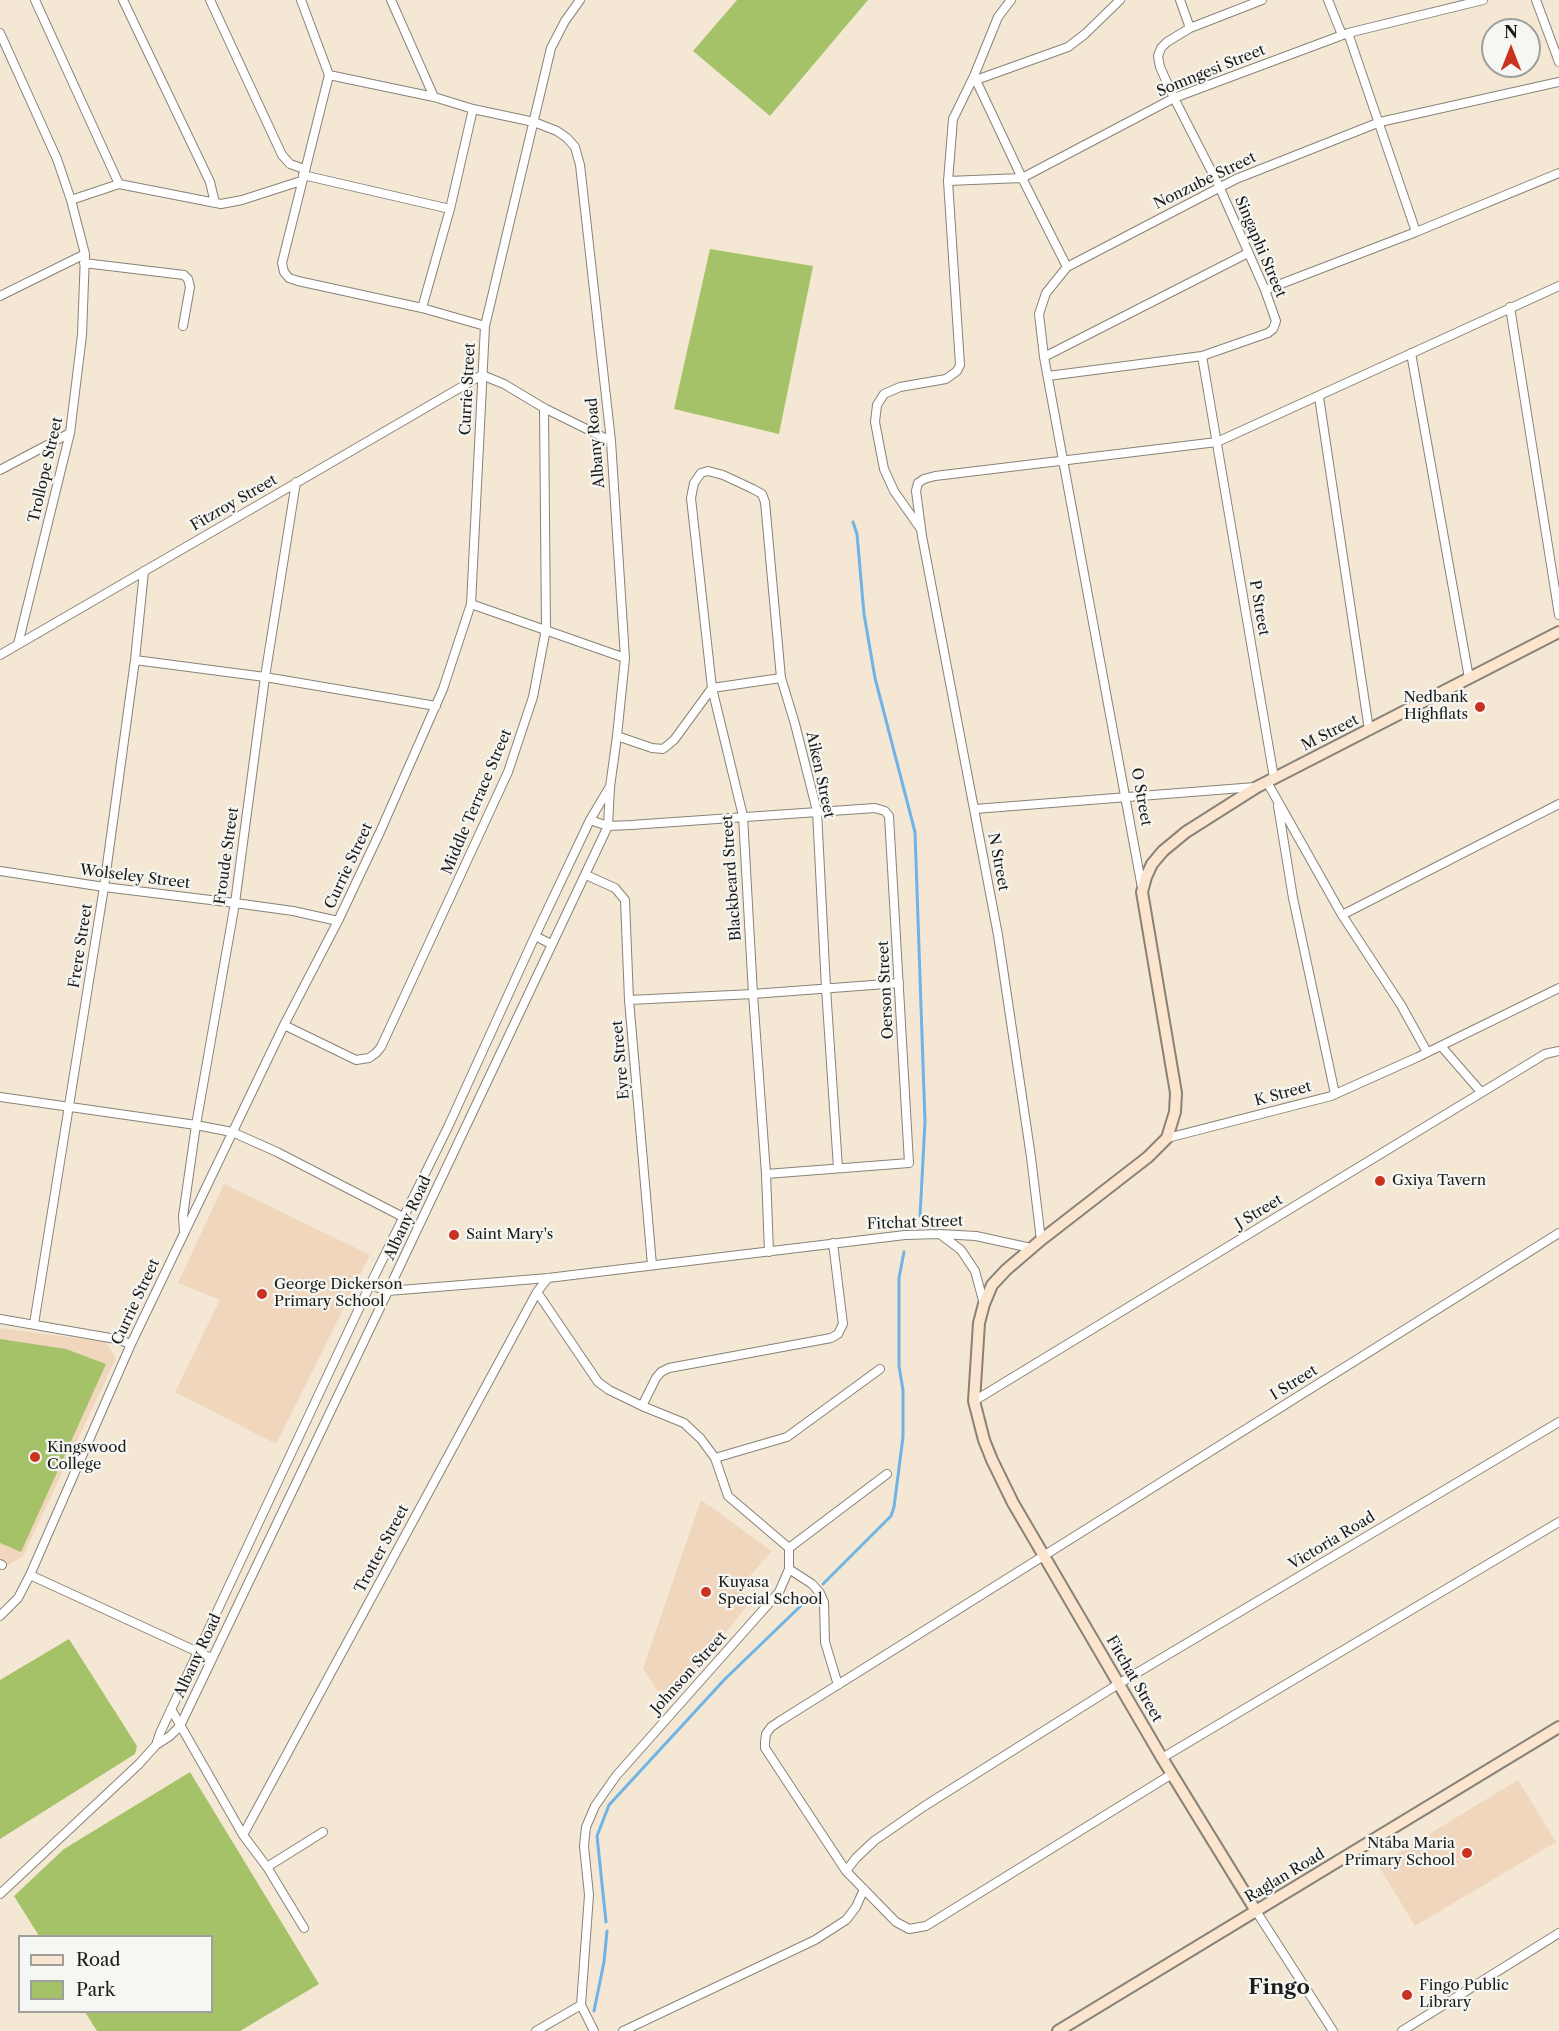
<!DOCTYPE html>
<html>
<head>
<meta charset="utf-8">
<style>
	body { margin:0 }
	#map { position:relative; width:1559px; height:2031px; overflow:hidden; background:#f4e8d5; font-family:"Libre Caslon Text",serif }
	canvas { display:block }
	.legend { position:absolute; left:18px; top:1935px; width:195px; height:78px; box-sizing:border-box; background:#f6f6f2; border:2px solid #9f9f9c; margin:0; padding:8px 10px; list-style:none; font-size:18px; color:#1c1c1c }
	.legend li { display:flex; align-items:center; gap:12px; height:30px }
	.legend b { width:30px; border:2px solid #9f9f9c }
	.north { position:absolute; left:1481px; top:18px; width:60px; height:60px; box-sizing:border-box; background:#f6f6f2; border:2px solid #9f9f9c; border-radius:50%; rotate:0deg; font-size:16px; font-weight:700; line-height:24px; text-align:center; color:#1c1c1c }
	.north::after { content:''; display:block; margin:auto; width:21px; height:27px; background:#c8321e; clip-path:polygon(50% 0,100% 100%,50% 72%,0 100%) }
</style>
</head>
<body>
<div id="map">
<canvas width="1559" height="2031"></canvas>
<ul class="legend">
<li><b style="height:8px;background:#fce5cf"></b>Road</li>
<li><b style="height:16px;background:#a6c269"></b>Park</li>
</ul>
<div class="north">N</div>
</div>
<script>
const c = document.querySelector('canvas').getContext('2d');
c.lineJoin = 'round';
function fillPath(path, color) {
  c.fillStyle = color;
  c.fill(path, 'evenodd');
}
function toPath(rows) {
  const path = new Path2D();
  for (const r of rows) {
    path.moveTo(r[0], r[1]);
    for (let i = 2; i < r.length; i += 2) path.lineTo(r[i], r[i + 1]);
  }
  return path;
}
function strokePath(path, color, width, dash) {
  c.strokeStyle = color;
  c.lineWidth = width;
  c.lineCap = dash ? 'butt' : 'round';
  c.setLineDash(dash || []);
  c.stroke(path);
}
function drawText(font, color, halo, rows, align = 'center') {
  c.font = font + ' "Libre Caslon Text",serif';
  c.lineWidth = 4.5;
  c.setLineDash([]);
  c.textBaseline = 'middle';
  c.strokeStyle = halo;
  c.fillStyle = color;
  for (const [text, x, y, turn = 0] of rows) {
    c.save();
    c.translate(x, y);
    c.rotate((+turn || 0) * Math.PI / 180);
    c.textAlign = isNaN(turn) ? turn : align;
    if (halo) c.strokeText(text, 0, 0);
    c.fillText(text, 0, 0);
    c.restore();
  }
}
fillPath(toPath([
	[224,1184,370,1255,276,1444,175,1392,220,1300,178,1283],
	[0,1328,106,1342,116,1358,23,1556,0,1570],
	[701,1500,772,1551,740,1587,746,1596,746,1607,681,1688,657,1691,643,1668],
	[1518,1780,1556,1842,1415,1926,1378,1865]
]), '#efd6bc');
fillPath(toPath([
	[737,0,868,0,770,116,693,51],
	[710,249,813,266,779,434,674,409],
	[0,1339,66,1349,106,1364,21,1552,0,1543],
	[69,1639,137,1746,135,1754,0,1839,0,1680],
	[190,1772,319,1984,240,2031,97,2031,85,2012,212,2012,212,1936,39,1936,14,1896,64,1849]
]), '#a6c269');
strokePath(toPath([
	[853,522,857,534,864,614,875,678,915,832,925,1122,920,1216],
	[823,1584,891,1516,894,1507,903,1437,903,1390,899,1366,899,1278,904,1252],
	[606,1922,597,1836,609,1805,725,1679,812,1595],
	[594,2011,604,1962,607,1931]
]), '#70b3e5', 3);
const street = toPath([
	[35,0,119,184],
	[123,0,210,182,215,203],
	[210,0,282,155,290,164,304,169],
	[301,0,329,75],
	[391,0,434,97],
	[1180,0,1190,28],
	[1328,0,1342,35],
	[1536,0,1559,62],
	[0,33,57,159,71,200,85,254,82,335,70,433,18,644],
	[1348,33,1416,232],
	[329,75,282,263,284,272,289,278,298,281,422,308,485,326],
	[974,76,1022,178,1067,267],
	[976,80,1068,47,1085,34,1120,0],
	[303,175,450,209],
	[948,181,953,119,974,76,998,17,1011,0],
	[71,200,119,184,221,204,242,200,301,181],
	[84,263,184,275,188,279,190,287,183,326],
	[1265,290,1416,232,1559,173],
	[0,296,85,254],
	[1510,307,1559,615],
	[422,308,450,209,473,109],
	[1411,353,1469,678],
	[1202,356,1274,778],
	[1044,357,1248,253],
	[1048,376,1202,356,1268,333,1273,329,1276,321,1265,290,1219,186,1174,98,1160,67,1158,56,1161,48,1167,42,1190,28,1262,0],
	[1319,397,1369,730],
	[0,470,70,433],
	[920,528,894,491,884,469,875,422,877,405,884,394,900,387,946,379,957,371,960,365,948,181,1022,178,1174,98,1348,33,1483,0],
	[471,604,625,658],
	[0,655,482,375,504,384,544,408,611,441],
	[135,660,265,677,436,706],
	[617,736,652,748,663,749,674,740,712,688,781,678],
	[1267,782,1342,915,1401,1005,1427,1052],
	[1278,806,1293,898,1335,1094],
	[975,809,1255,787],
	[590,820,608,826,631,825,875,808,885,811,889,816,909,1163,766,1174],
	[0,871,104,887,235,903,293,911,338,921],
	[586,875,615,888,625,900,629,1000,652,1265],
	[1142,888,1044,357,1039,314,1046,293,1067,267,1236,179,1380,122,1559,82],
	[1342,915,1559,804],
	[535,936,551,944],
	[629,1000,753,994,899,983],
	[284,1025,356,1060,369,1058,376,1053,381,1047,508,772,533,697,546,629,544,408],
	[1441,1046,1481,1092],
	[0,1097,196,1125,232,1132,277,1152,403,1217],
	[1167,1138,1331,1096,1418,1057,1559,988],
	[184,1231,183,1216,196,1125,235,903,265,677,296,482],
	[940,1234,961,1250,975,1271,984,1304],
	[1041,1240,1031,1157,998,935,922,536,916,491,918,483,924,479,935,476,1217,442,1559,286],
	[769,1252,766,1174,753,994,743,816,712,688,691,498,694,483,701,473,708,471,723,475,753,489,762,494,765,502,781,678,795,724,817,811,826,988,838,1168],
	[370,1285,388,1291,548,1278,905,1235,940,1234,976,1236,1031,1248],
	[537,1292,598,1382,609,1390,642,1406,684,1423,701,1439,715,1458,728,1496,789,1548,789,1569,779,1592,616,1776,595,1806,586,1827,584,1846,589,1895,581,2005,594,2031],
	[0,1319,116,1339,131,1344],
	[34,1324,104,887,135,660,144,571],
	[974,1401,1545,1054,1559,1051],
	[642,1406,656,1378,661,1372,669,1368,831,1338,838,1334,843,1324,833,1243],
	[715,1458,787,1437,880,1369],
	[789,1548,887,1474],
	[0,1564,2,1565],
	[789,1569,812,1584,820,1593,824,1602,825,1642,838,1685],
	[30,1575,211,1658],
	[0,1616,18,1598,30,1575,131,1344,284,1025,338,921,380,832,443,689,471,604,485,326,551,48,565,21,580,0],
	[171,1709,243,1835,267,1867,304,1928],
	[156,1745,160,1733,370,1285,448,1127,535,936,590,820,609,788],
	[1162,1758,1559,1522],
	[1172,1774,926,1926,909,1929,896,1922,846,1871,765,1748,765,1742,766,1734,771,1727,780,1721,1559,1233],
	[243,1835,537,1292,548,1278],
	[267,1867,323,1832],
	[846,1871,856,1858,874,1841,923,1807,1120,1683,1559,1422],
	[0,1894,139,1764,156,1745,170,1736,180,1726,388,1291,608,826,610,787,617,736,625,658,611,441,580,165,575,147,567,138,557,131,534,122,473,109,434,97,329,75],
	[1256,1911,1333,2031],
	[536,2031,581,2005],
	[623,2031,815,1940,846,1920,856,1907,864,1889],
	[1402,2031,1559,1933]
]);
const secondary = toPath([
	[1256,1911,1162,1758,1044,1556,1013,1503,992,1460,984,1440,974,1401,979,1323,984,1304,992,1285,1006,1270,1041,1240,1148,1157,1167,1138,1175,1112,1176,1093,1142,892,1146,877,1152,864,1163,851,1186,832,1257,787,1559,632],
	[1058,2031,1559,1727]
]);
strokePath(street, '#888278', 10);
strokePath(secondary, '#888278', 14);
strokePath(street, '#fff', 8);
strokePath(secondary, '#fce5cf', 10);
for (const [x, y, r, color] of [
	[1480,707,6,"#c8321e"],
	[1380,1181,6,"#c8321e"],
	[454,1235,6,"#c8321e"],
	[262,1294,6,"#c8321e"],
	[35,1457,6,"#c8321e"],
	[706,1592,6,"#c8321e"],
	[1467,1853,6,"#c8321e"],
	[1407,1995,6,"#c8321e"]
]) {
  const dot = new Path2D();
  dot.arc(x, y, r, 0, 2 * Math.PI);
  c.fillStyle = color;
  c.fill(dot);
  strokePath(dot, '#f6f6f2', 2);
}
drawText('15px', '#1c1c1c', '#f6f6f2', [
	["Somngesi Street",1211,71,-22],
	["Nonzube Street",1205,181,-26],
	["Singaphi Street",1260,247,67],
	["Currie Street",468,389,-87],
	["Albany Road",596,443,-95],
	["Trollope Street",46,470,-77],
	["Fitzroy Street",234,503,-30],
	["P Street",1259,608,80],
	["M Street",1330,733,-27],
	["Aiken Street",820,775,78],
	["O Street",1141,797,80],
	["Middle Terrace Street",477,802,-67],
	["Froude Street",227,856,-82],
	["N Street",998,862,79],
	["Currie Street",349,866,-65],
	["Wolseley Street",135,877,7],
	["Blackbeard Street",732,878,-94],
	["Frere Street",81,946,-81],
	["Oerson Street",886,990,-93],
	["Eyre Street",621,1060,-95],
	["K Street",1283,1094,-15],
	["J Street",1259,1212,-31],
	["Albany Road",408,1218,-65],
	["Fitchat Street",915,1223,-2],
	["Currie Street",136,1302,-65],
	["I Street",1294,1383,-32],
	["Victoria Road",1332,1541,-31],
	["Trotter Street",382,1549,-62],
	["Albany Road",198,1656,-65],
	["Johnson Street",689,1673,-48],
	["Fitchat Street",1134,1679,60],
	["Raglan Road",1285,1876,-31]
]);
drawText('15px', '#1c1c1c', '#f6f6f2', [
	["Nedbank",1468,698,"right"],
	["Highflats",1468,715,"right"],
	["Gxiya Tavern",1392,1181],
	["Saint Mary's",466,1235],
	["George Dickerson",274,1285],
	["Primary School",274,1302],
	["Kingswood",47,1448],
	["College",47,1465],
	["Kuyasa",718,1583],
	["Special School",718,1600],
	["Ntaba Maria",1455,1844,"right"],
	["Primary School",1455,1861,"right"],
	["Fingo Public",1419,1986],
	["Library",1419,2003]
], 'left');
drawText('bold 21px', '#1c1c1c', '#f6f6f2', [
	["Fingo",1279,1988]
]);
</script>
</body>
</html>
